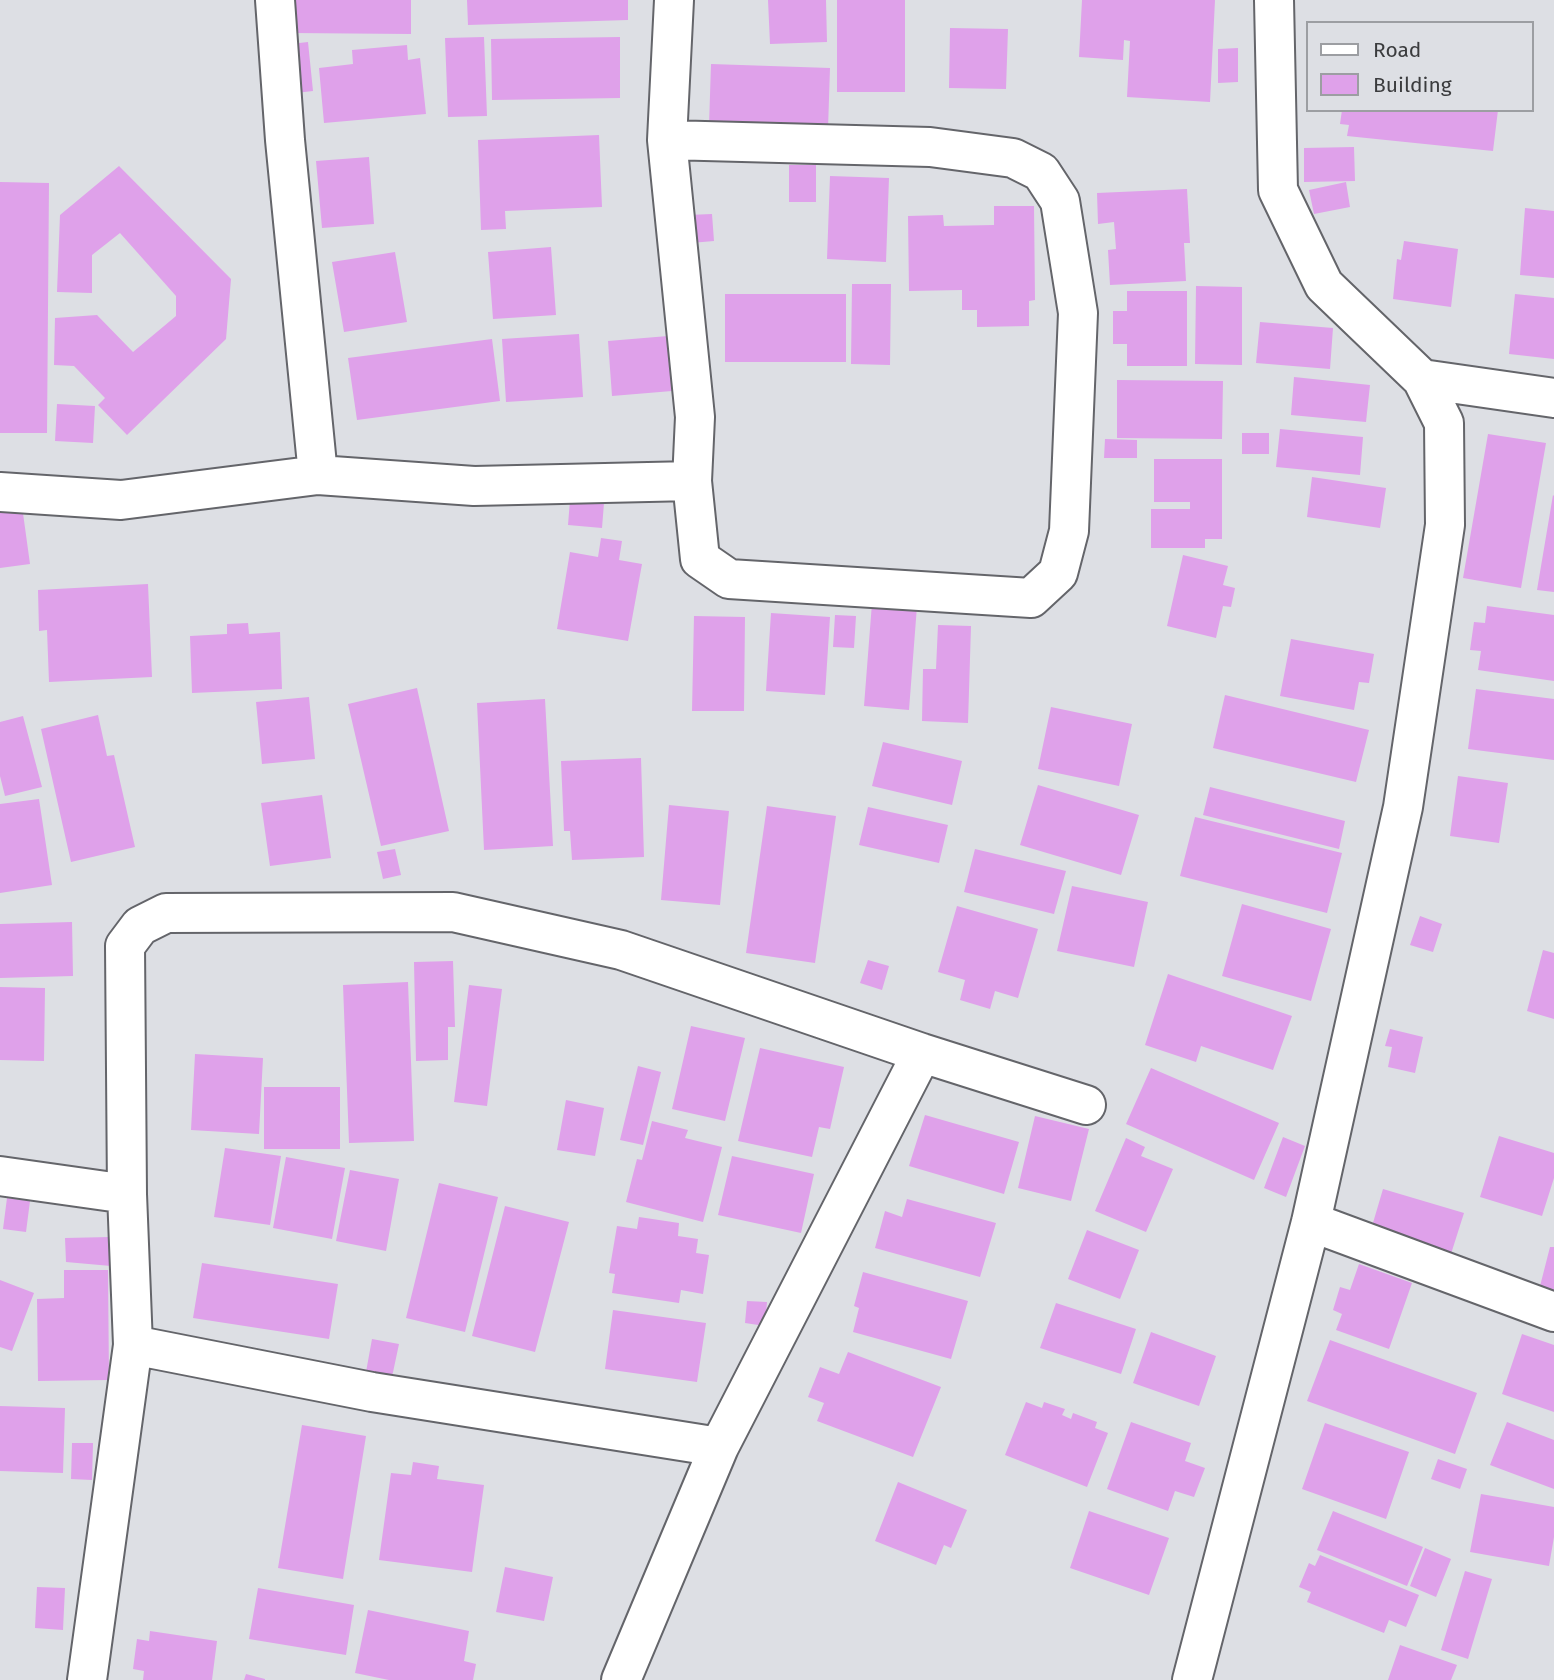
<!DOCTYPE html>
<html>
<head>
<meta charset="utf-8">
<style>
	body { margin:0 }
	#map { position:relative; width:1554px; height:1680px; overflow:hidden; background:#dddfe4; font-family:"Fira Sans",sans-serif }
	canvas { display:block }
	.legend { position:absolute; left:1306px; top:21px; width:228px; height:91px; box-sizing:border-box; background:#dddfe4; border:2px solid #9c9ea2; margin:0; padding:9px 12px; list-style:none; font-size:21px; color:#3b3c3e }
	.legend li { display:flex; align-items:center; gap:14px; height:35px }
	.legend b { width:35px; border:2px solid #9c9ea2 }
</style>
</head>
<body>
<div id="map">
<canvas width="1554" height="1680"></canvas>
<ul class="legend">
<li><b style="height:9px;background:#fff"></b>Road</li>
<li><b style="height:19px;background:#dfa1ea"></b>Building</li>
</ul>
</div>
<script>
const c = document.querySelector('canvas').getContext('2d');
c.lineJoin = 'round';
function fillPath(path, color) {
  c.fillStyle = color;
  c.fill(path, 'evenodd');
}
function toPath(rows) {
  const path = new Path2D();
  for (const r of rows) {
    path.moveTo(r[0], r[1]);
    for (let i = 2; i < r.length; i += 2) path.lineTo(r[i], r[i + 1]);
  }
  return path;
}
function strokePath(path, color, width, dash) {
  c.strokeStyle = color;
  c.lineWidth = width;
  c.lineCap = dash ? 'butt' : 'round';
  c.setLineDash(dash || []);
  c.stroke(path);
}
fillPath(toPath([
	[284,0,411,0,411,34,292,33],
	[467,0,628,0,628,20,468,25],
	[768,0,826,0,827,42,770,44],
	[837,0,905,0,905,92,837,92],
	[1082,0,1215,0,1210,102,1127,97,1130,41,1124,40,1123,60,1079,57],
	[950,28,1008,29,1006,89,949,88],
	[484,37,487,116,448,117,445,38],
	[620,37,620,98,492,100,491,39],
	[308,42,313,91,287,94,282,45],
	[407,45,408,60,420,58,426,114,324,123,319,68,353,64,352,50],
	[1238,48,1238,82,1218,83,1218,49],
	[711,64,830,68,828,129,709,126],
	[1342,110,1498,110,1493,151,1347,136,1349,125,1340,124],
	[599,135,602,207,505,211,506,229,481,230,478,140],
	[1354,147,1355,181,1304,182,1304,148],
	[369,157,374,224,322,228,316,161],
	[789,165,816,165,816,202,789,202],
	[119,166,231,279,226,339,127,435,98,405,105,398,74,366,54,365,55,318,97,315,133,352,176,316,176,296,120,233,92,255,92,293,57,292,60,215],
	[830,176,889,178,886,262,827,259],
	[0,182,49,183,47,433,0,433],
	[1346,182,1350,207,1314,214,1309,190],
	[1187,189,1190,243,1184,243,1186,281,1110,285,1108,250,1116,249,1114,222,1098,224,1097,193],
	[994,206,1034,206,1035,300,1029,301,1029,326,977,327,977,310,962,310,962,290,909,291,908,216,943,215,944,226,994,225],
	[1525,208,1554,211,1554,278,1520,275],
	[712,214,714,241,691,243,688,215],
	[1404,241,1458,249,1451,307,1393,299,1397,259,1401,260],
	[551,247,556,315,493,319,488,252],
	[395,252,407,322,344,332,332,262],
	[852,284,891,284,890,365,851,364],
	[1196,286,1242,287,1242,365,1195,364],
	[1127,291,1187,291,1187,366,1127,366,1127,344,1113,344,1113,311,1127,311],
	[725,294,846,294,846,362,725,362],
	[1515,294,1554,298,1554,359,1509,354],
	[1260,322,1333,328,1330,369,1256,363],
	[579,334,583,397,506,402,502,339],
	[668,336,672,391,612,396,608,341],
	[492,339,500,401,357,420,348,358],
	[1294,377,1370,385,1366,422,1291,415],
	[1117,380,1223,381,1222,439,1117,438],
	[57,404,95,406,93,443,55,441],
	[1280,429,1363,437,1360,475,1276,467],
	[1242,433,1269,433,1269,454,1242,454],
	[1488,434,1546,443,1521,588,1463,578],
	[1105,439,1137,440,1137,458,1104,458],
	[1154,459,1222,459,1222,539,1205,539,1205,548,1151,548,1151,509,1190,509,1190,502,1154,502],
	[1312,477,1386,488,1380,528,1307,517],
	[1553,495,1554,496,1554,592,1537,590],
	[570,500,604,503,602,528,568,525],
	[22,506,30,564,0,568,0,509],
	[601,538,622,541,619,560,642,564,628,641,557,629,570,552,598,557],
	[1183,555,1228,566,1223,585,1235,588,1231,607,1223,606,1216,638,1167,626],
	[148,584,152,677,49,682,47,630,39,631,38,590],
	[872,603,917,606,909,710,864,706],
	[1487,606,1554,615,1554,681,1478,670,1481,651,1470,650,1474,622,1485,623],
	[771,613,830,617,825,695,766,691],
	[835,615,856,616,854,648,833,647],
	[694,616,745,617,744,711,692,711],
	[248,623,249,634,280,632,282,689,192,693,190,636,227,634,227,624],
	[938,625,971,626,968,723,922,721,923,669,936,669],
	[1291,639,1374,654,1369,683,1359,682,1354,710,1280,696],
	[417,688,449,831,381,846,348,704],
	[1476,689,1554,699,1554,760,1468,749],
	[1225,695,1369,730,1356,782,1213,748],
	[309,697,315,759,262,764,256,702],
	[545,699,553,846,484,850,477,703],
	[1051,707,1132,724,1119,786,1038,769],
	[98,715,107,756,114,755,135,847,71,862,41,729],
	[23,716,42,787,5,796,0,776,0,722],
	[883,742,962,761,952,805,872,786],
	[641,758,644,857,572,860,570,831,564,831,561,761],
	[1458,776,1508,783,1499,843,1450,836],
	[1038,785,1139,815,1121,875,1020,845],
	[1210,787,1345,821,1339,849,1203,815],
	[322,795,331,858,270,866,261,803],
	[39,799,52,885,0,893,0,804],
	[669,805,729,811,720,905,661,900],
	[767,806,836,816,815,963,746,953],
	[868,807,948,825,939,863,859,845],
	[1195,817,1342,853,1327,913,1180,876],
	[395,849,401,875,383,879,377,852],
	[975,849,1066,871,1054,914,964,892],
	[1072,886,1148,902,1134,967,1057,951],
	[1242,904,1331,929,1311,1001,1222,976],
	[957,906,1038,929,1018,998,995,991,990,1009,960,1000,965,980,938,972],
	[1420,916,1442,924,1433,952,1410,945],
	[72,922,73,976,0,978,0,924],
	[1543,950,1554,953,1554,1019,1527,1011],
	[868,960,889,966,882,990,860,983],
	[453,961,455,1027,448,1027,448,1060,416,1061,414,962],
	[1168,974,1292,1016,1273,1070,1201,1046,1196,1062,1145,1045],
	[408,982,414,1141,349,1143,343,985],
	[469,985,502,989,487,1106,454,1102],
	[0,987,45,988,44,1061,0,1060],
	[691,1026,745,1038,725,1121,672,1109],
	[1390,1029,1423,1037,1415,1073,1388,1067,1392,1047,1385,1046],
	[760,1048,844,1067,830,1129,819,1127,812,1157,738,1141],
	[195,1054,263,1058,259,1134,191,1130],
	[638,1066,661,1072,643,1145,620,1140],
	[1151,1068,1279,1123,1254,1180,1126,1124],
	[264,1087,340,1087,340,1149,264,1149],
	[566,1100,604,1108,595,1156,557,1150],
	[925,1115,1019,1142,1004,1194,909,1166],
	[1035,1116,1089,1129,1071,1201,1018,1188],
	[652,1121,688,1130,685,1138,722,1147,703,1222,626,1202,637,1159,642,1160],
	[1499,1136,1554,1153,1554,1178,1542,1216,1480,1197],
	[1283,1137,1305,1146,1286,1197,1264,1188],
	[1126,1138,1145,1147,1141,1156,1173,1169,1146,1232,1095,1211],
	[225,1148,281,1156,270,1225,214,1217],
	[732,1156,814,1174,801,1233,718,1215],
	[286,1157,345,1168,332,1239,273,1228],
	[350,1170,399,1179,386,1251,336,1241],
	[439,1183,498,1197,465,1332,406,1318],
	[1383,1189,1464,1213,1450,1257,1370,1233],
	[7,1198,30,1201,26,1232,3,1229],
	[907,1199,996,1223,980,1277,875,1248,885,1211,902,1217],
	[505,1206,569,1222,535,1352,472,1336],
	[639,1217,679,1223,678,1236,698,1239,696,1253,709,1255,703,1294,681,1290,679,1303,612,1293,615,1274,609,1273,617,1226,637,1229],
	[1087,1230,1139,1250,1120,1299,1068,1279],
	[110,1237,111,1266,66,1262,65,1238],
	[1550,1247,1554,1247,1554,1298,1538,1294],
	[202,1263,338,1284,329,1339,193,1318],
	[1359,1264,1412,1283,1389,1349,1336,1330,1342,1314,1333,1310,1340,1287,1350,1290],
	[64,1270,108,1270,109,1380,38,1381,37,1299,64,1298],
	[863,1272,968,1301,951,1359,853,1332,859,1308,854,1306],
	[0,1280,34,1293,12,1351,0,1347],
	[747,1301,767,1302,765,1326,745,1323],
	[1056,1303,1136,1329,1121,1374,1040,1348],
	[613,1310,706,1323,697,1382,605,1369],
	[1151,1332,1216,1356,1199,1406,1133,1383],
	[1522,1334,1554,1345,1554,1412,1502,1394],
	[372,1339,399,1344,392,1377,366,1372],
	[1330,1340,1477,1393,1455,1454,1307,1401],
	[848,1352,941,1387,913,1457,817,1421,824,1403,808,1397,820,1367,839,1374],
	[1026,1402,1042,1408,1044,1402,1065,1409,1062,1415,1071,1419,1073,1413,1097,1422,1095,1428,1108,1433,1087,1487,1005,1455],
	[0,1406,65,1408,63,1473,0,1471],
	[1131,1422,1191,1443,1185,1461,1205,1468,1194,1497,1175,1491,1168,1511,1107,1489],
	[1507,1422,1554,1440,1554,1489,1490,1465],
	[1325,1423,1409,1452,1386,1519,1302,1489],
	[302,1425,366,1436,343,1579,278,1568],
	[72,1443,93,1443,92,1480,71,1479],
	[1438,1459,1467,1469,1460,1489,1431,1479],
	[413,1462,439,1466,437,1479,484,1485,472,1572,379,1560,391,1473,411,1475],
	[898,1482,967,1510,951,1548,944,1545,936,1565,875,1541],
	[1481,1494,1554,1507,1554,1537,1549,1566,1470,1552],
	[1089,1511,1169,1538,1149,1595,1070,1568],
	[1333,1511,1423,1547,1407,1586,1317,1550],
	[1425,1548,1451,1559,1436,1597,1410,1586],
	[1320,1555,1419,1595,1406,1627,1389,1620,1384,1633,1307,1602,1311,1592,1299,1587,1309,1563,1315,1566],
	[505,1567,553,1577,544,1621,496,1612],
	[1465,1571,1492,1579,1468,1659,1441,1650],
	[37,1587,65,1588,63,1630,35,1628],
	[258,1588,354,1605,346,1655,249,1639],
	[368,1610,469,1631,464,1661,476,1664,473,1680,389,1680,355,1673],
	[150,1631,217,1641,212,1680,143,1680,144,1671,133,1669,137,1639,149,1641],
	[1400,1645,1457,1665,1451,1680,1388,1680],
	[246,1674,265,1679,265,1680,244,1680]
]), '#dfa1ea');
const street = toPath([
	[275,0,285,140,318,475],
	[667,140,930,147,1013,158,1041,172,1060,201,1078,313,1069,531,1058,573,1031,598,729,579,700,559,692,481,695,417,667,140,674,0],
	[1422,379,1554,398],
	[0,492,121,500,318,475,474,486,692,481],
	[0,1176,127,1194],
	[1311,1222,1554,1312],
	[133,1345,372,1392,719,1447],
	[87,1680,133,1345,127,1194,125,946,140,926,166,913,453,912,621,950,922,1053,1086,1105],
	[621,1680,719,1447,922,1053],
	[1192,1680,1311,1222,1403,807,1445,525,1444,423,1422,379,1324,285,1278,190,1274,0]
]);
strokePath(street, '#64656a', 42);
strokePath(street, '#fff', 38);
</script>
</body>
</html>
